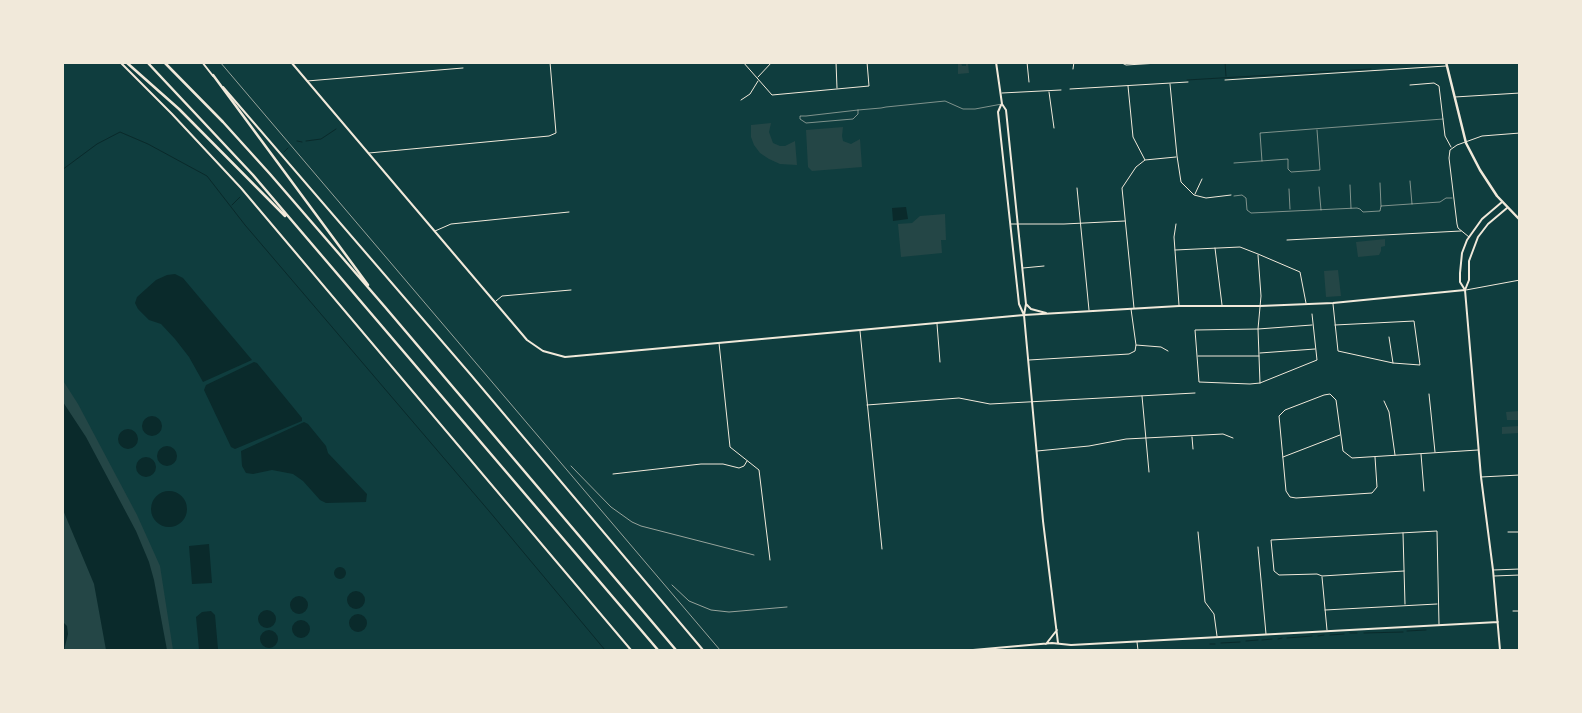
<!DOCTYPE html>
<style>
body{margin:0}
#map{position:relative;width:1582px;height:713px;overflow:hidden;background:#0f3d3e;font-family:"DejaVu Sans",sans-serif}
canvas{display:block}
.frame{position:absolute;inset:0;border:64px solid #f1e9da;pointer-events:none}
</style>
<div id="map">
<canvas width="1582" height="713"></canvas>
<div class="frame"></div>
</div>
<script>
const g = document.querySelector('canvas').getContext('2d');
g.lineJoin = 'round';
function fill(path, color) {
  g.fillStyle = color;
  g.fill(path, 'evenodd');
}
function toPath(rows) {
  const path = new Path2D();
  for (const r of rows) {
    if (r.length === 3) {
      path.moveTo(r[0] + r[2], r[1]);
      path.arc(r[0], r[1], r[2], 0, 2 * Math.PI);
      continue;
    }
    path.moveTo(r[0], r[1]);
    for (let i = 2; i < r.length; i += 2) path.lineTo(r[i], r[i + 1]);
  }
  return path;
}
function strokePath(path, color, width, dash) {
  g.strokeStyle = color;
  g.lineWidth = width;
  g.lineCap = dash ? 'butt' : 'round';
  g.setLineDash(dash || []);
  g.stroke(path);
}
fill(toPath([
 [961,63,962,66,966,66,966,63,968,63,969,73,958,74,958,64],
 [771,123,769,132,773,143,780,146,785,146,795,141,797,165,780,164,769,159,760,153,754,145,751,137,751,125],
 [843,127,842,136,843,141,851,144,860,139,862,167,812,171,808,167,806,130],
 [945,214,946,240,941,240,942,253,901,257,898,224,912,223,920,216],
 [1385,239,1385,246,1381,247,1381,251,1379,255,1358,257,1356,242],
 [1338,270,1341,296,1326,297,1324,271],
 [62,379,78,404,137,515,160,566,173,650,63,650],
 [1519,411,1519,420,1507,420,1506,412],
 [1519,426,1519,433,1502,434,1502,427]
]), '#244646');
fill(toPath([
 [906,207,908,219,893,221,892,208],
 [175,274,183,278,252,360,203,382,189,357,175,339,161,324,149,320,138,309,135,303,137,297,156,280,167,275],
 [254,362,257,363,302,418,302,421,235,449,231,447,204,390,206,385],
 [63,402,86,437,136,531,149,562,154,580,167,650,106,650,94,584,63,510],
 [152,426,10],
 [304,422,308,424,326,446,328,453,367,494,366,502,326,503,320,500,303,481,293,474,272,470,253,474,246,473,242,466,241,451],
 [128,439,10],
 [167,456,10],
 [146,467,10],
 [169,509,18],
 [209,544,212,583,192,584,189,546],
 [340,573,6],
 [356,600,9],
 [299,605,9],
 [267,619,9],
 [211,611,215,615,218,649,199,650,196,617,202,612],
 [358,623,9],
 [301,629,9],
 [63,622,67,626,68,634,64,650],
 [269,639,9]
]), '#0a2a2b');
strokePath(toPath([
 [1225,62,1226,76],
 [1187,80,1371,69],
 [297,141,302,142],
 [306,141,321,139,336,129],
 [284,152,288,148],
 [62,170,97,144,120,132,148,144,207,176,245,225,489,511,605,650],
 [232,205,240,197],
 [1407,631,1426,630],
 [1350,633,1357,633],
 [1364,633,1403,632],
 [1330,635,1344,634],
 [1318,636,1324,635],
 [1287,638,1312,636],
 [1278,639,1282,638],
 [1262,640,1272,639],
 [1246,641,1258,640],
 [1221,643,1240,642],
 [1210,644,1215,644]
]), '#0a2a2b', 1);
strokePath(toPath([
 [858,110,858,114,853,119,806,123,800,119,800,116,806,116,858,110,881,108,886,107,945,101,963,109,975,109,1002,104],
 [1262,161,1260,133,1443,119],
 [1234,163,1288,159,1288,169,1291,172,1320,170,1317,130],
 [1410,181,1412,204],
 [1380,183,1381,206],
 [1350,185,1351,208],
 [1319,187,1321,210],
 [1289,189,1290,209],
 [1234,196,1242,195,1246,198,1247,210,1251,213,1357,208,1360,209,1363,212,1380,211,1381,206,1440,202,1446,198,1452,198]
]), '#f1e9da', 0.5);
strokePath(toPath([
 [743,62,772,95,869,86,867,62],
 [836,62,837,88],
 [1027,62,1029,82],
 [1120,62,1126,65,1175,62],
 [1073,69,1074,62],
 [758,77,772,62],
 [1225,80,1446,66],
 [307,81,463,68],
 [1170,84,1177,156,1181,182,1194,195,1206,198,1231,195],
 [1410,85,1434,83,1439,86,1445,136,1451,147],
 [1128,86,1133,137,1145,160,1136,167,1122,188,1134,308],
 [1070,89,1188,82],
 [1049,92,1054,128],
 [1002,93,1061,90],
 [1455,97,1520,93],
 [741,100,750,94,758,81],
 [369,153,549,136,556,133,550,62],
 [1145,160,1176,157],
 [1077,188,1089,310],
 [1195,194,1202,179],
 [1011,224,1064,224,1125,221],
 [1176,224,1174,237,1179,305],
 [435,231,451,224,569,212],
 [1469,237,1458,228,1457,224,1449,158,1450,150,1457,145,1482,136,1520,133],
 [1287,240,1461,231],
 [1215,248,1222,305],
 [1175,250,1240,247,1258,254,1300,272,1306,303],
 [1258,255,1261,296,1258,329,1260,383],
 [1023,268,1044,266],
 [1466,290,1520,280],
 [496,301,502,296,571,290],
 [1333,304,1338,351,1393,363,1420,365,1414,321,1335,325],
 [1131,309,1136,345],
 [1312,314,1317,360,1260,383,1250,384,1199,382,1195,330,1258,329,1312,325],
 [937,324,940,362],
 [860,331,882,549],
 [1389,337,1393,363],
 [719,343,730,447,759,470,770,560],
 [1260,353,1315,349],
 [1198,356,1259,356],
 [1029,360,1129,354,1135,351,1136,345,1161,347,1168,351],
 [1429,394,1435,452],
 [1142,396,1149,472],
 [1384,401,1389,412,1395,455],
 [867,405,959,398,990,404,1195,393],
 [1192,437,1193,449],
 [1037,451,1089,446,1126,439,1223,434,1233,438],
 [1421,454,1424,491],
 [1283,457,1340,435],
 [1375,457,1377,487,1372,493,1296,498,1290,497,1286,491,1279,416,1285,410,1324,395,1330,394,1336,400,1343,451,1352,458,1478,450],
 [613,474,701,464,723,464,739,468,744,466,747,461],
 [1481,477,1520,475],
 [1198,532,1205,602,1214,614,1217,636],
 [1508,532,1520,532],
 [1403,533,1405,604],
 [1258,547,1266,634],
 [1493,570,1520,569],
 [1404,571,1322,576,1317,574,1279,575,1274,571,1271,540,1437,531,1439,624],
 [1494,576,1520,575],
 [1322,577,1327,630],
 [1325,610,1437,604],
 [1513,611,1520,611],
 [1137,642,1138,650]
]), '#f1e9da', 1);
strokePath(toPath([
 [291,62,527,340,543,351,565,357,1024,315,1179,306,1260,306,1333,303,1465,290],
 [996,62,1002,104,1006,110,1026,304,1024,315,1043,521,1058,643],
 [1001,105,998,112,1019,304,1024,315],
 [1465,290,1469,280,1469,261,1478,237,1488,224,1507,208],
 [1026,304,1031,309,1046,313],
 [1046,644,1057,630],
 [973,650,1052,643,1071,645,1498,622],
 [1500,650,1493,570,1481,477,1465,290,1460,282,1460,273,1462,253,1467,240,1482,219,1502,202]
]), '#f1e9da', 2);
strokePath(toPath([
 [120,62,172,114,241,188,631,650],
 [202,62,213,76],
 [223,87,471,375,703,650]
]), '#f1e9da', 2);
strokePath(toPath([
 [1446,62,1466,143,1480,170,1497,196,1520,220]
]), '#f1e9da', 2.5);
strokePath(toPath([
 [126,62,179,109,285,216],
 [147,62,253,175,658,650],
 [164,62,223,122,270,174,385,307,676,650],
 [213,75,368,285]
]), '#f1e9da', 2.5);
strokePath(toPath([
 [220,62,720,650],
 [571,466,611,507,632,522,641,526,754,555],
 [672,585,689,601,711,610,729,612,787,607]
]), '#97a49c', 1);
</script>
